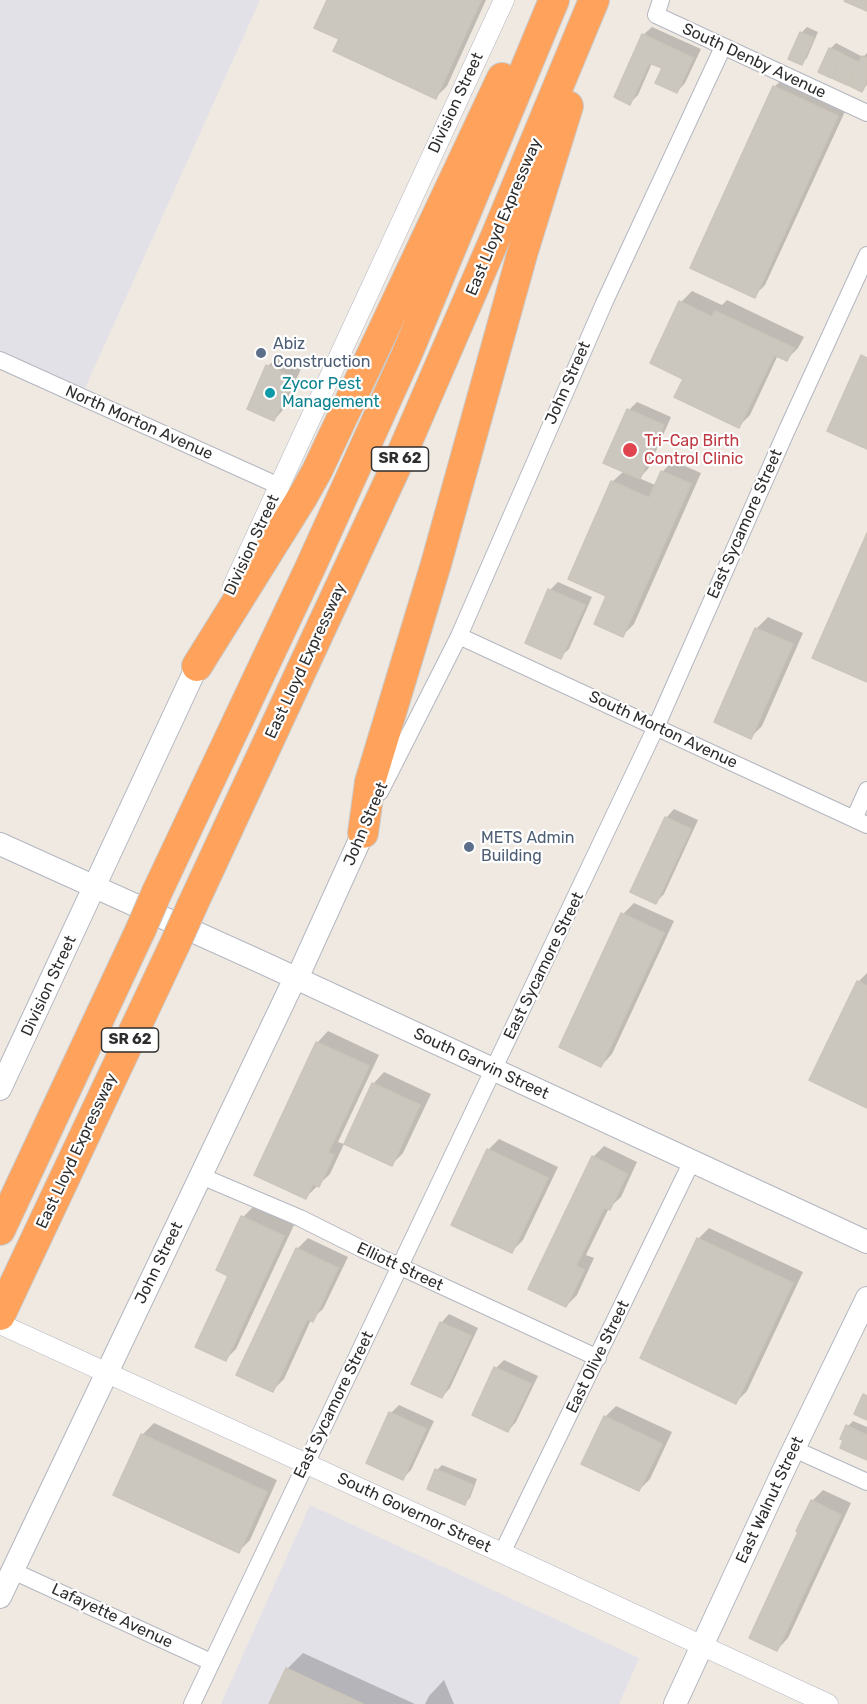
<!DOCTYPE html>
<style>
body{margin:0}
canvas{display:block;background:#efe9e1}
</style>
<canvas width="867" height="1704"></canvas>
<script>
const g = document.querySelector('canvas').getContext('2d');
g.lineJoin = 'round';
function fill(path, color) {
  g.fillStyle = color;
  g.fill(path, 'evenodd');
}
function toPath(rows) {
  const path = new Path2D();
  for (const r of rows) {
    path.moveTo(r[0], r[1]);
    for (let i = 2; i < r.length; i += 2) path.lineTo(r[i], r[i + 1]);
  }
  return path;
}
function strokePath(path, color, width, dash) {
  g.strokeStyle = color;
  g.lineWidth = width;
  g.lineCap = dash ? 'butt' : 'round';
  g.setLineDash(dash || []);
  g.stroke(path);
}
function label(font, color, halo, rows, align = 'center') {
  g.font = font + ' Rubik,sans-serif';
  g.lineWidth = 4.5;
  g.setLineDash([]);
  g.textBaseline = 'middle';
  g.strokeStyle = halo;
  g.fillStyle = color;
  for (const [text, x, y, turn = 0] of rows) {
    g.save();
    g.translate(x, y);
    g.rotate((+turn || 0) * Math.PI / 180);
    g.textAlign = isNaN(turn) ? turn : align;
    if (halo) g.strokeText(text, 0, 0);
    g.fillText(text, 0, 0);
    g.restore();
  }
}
fill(toPath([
 [0,0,260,0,81,397,0,361],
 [310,1505,639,1658,619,1704,221,1704]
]), '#e3e1e8');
fill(toPath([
 [329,0,486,0,447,86,436,97,341,38],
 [652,27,701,49,685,83,677,92,664,68,652,63,638,95,630,103,643,35],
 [807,27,818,32,807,58,802,63,790,58,801,33],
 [836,43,863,57,867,53,867,85,862,90,820,71,830,49],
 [786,76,848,105,765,285,754,296,774,87],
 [692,291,722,305,727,300,804,337,798,348,787,359,778,355,750,415,739,426,685,378,681,302],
 [276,358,301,369,282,411,274,420,268,366],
 [637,402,671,417,648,469,639,478,655,485,662,472,673,461,701,473,634,624,623,635,608,595,612,482,624,471,629,410],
 [558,582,592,597,569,649,560,657,550,590],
 [768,617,803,633,762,726,751,737,716,721,757,628],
 [674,809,698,820,664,894,656,902,666,818],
 [634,903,674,921,612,1054,601,1066,561,1047,623,914],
 [867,973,867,1106,858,982],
 [328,1031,379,1055,338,1142,344,1144,330,1174,306,1197,317,1043],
 [384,1072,431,1094,403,1153,392,1164,373,1084],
 [499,1139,558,1167,523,1240,512,1251,488,1150],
 [604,1146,637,1162,621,1197,609,1208,586,1255,594,1258,577,1295,566,1306,593,1157],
 [254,1206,294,1225,236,1349,225,1360,230,1275,218,1269,243,1217],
 [709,1228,803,1272,747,1391,736,1402,698,1239],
 [308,1238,348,1257,323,1309,311,1320,284,1379,273,1390,297,1249],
 [449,1314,478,1328,450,1388,442,1397,441,1323],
 [504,1360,538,1376,516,1422,508,1431,496,1368],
 [399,1405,434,1421,411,1470,403,1478,391,1413],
 [616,1406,672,1432,650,1479,639,1490,605,1417],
 [853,1421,867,1427,867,1458,848,1426],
 [154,1423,277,1480,250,1540,239,1551,115,1494,143,1434],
 [442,1465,477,1479,470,1498,464,1503,437,1470],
 [823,1490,851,1503,788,1638,777,1650,800,1532,812,1501],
 [303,1653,415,1704,271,1704,287,1669],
 [444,1680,454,1704,425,1704,429,1696]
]), '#0003');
const building = toPath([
 [327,0,481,0,436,99,333,51,339,39,314,28,327,0],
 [867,0,867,11,844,1,845,0,867,0],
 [800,32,814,38,802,65,788,59,800,32],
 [642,34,693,58,677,93,655,83,662,68,649,63,630,105,614,97,642,34],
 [829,48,843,54,831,78,818,72,829,48],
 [843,55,858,62,847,85,832,78,843,55],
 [862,56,867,58,867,82,862,92,848,85,862,56],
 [773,86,838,116,755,298,690,268,773,86],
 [679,301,712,317,715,311,794,348,787,361,774,355,739,428,674,397,683,379,650,363,679,301],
 [861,355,867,358,867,449,827,431,861,355],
 [266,365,294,378,274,421,247,409,266,365],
 [627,409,664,425,640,479,603,463,627,409],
 [661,471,691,484,623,637,594,624,606,596,568,579,611,481,649,498,661,471],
 [867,533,867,682,812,658,867,533],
 [548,589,585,605,561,659,525,643,548,589],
 [755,628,793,644,751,739,714,722,755,628],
 [665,817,691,829,656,904,630,892,665,817],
 [621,913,664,933,601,1067,559,1047,621,913],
 [857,981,867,986,867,1108,809,1080,857,981],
 [316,1042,369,1066,328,1153,334,1155,319,1187,313,1184,306,1199,254,1175,316,1042],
 [372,1083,420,1105,392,1166,344,1144,372,1083],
 [487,1149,548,1178,512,1253,451,1225,487,1149],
 [592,1156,627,1174,610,1210,604,1208,576,1266,584,1270,566,1307,528,1289,592,1156],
 [241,1216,284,1236,226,1361,195,1347,228,1276,216,1270,241,1216],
 [697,1238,793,1283,736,1404,640,1358,697,1238],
 [296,1248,338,1268,313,1322,307,1319,273,1392,236,1375,296,1248],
 [440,1322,471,1336,442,1398,411,1384,440,1322],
 [494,1367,531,1384,508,1432,472,1415,494,1367],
 [863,1394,867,1396,867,1420,854,1414,863,1394],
 [389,1412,426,1429,403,1480,366,1463,389,1412],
 [604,1416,662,1444,639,1491,581,1464,604,1416],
 [846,1425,867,1435,867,1460,840,1448,843,1440,840,1439,846,1425],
 [141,1434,267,1492,239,1553,113,1495,141,1434],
 [435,1469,473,1485,465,1505,427,1489,435,1469],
 [811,1500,841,1515,777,1651,749,1638,798,1532,796,1531,811,1500],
 [286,1668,363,1704,269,1704,286,1668]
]);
fill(building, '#cbc7bf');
strokePath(building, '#cbc5ba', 1.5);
const minor = toPath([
 [661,0,656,15,867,113],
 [0,360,279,486],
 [459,636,867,825],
 [380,792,459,636,605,301,723,47],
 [854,819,867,790],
 [201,1176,300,1218,364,1250,598,1358],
 [794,1449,867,1482],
 [502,1553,692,1161],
 [13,1571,211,1662],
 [192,1704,656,727,786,432,867,255]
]);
const tertiary = toPath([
 [233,586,504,0],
 [0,1324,502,1553,828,1704]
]);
const secondary = toPath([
 [0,844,261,962,867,1242],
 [0,1089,197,666],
 [0,1597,295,978,299,974,363,833],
 [675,1704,785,1467,867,1298]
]);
const motorway = toPath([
 [197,666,303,496,317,471,502,78],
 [363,833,370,782,436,564,523,251,568,106],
 [157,892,310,568,407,354,554,0],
 [192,906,400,458,496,236,594,0],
 [0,1230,141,929],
 [0,1315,175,944]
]);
strokePath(minor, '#b4b7c1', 18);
strokePath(tertiary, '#b4b7c1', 21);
strokePath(secondary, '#b4b7c1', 24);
strokePath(motorway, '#c9c9c9', 32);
strokePath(minor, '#fff', 16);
strokePath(tertiary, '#fff', 20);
strokePath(secondary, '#fff', 22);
strokePath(motorway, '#ffa35c', 30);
const motorwayBridge = toPath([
 [141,929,157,892],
 [175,944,192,906]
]);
strokePath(motorwayBridge, '#c9c9c9', 32, []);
strokePath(motorwayBridge, '#ffa35c', 30);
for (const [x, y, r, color] of [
 [261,353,6,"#5c6f8a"],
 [270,393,6,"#0f9aa8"],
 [630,450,8,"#e0444e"],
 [469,847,6,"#5c6f8a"]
]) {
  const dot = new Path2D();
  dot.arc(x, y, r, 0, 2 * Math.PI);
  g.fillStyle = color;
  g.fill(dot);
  strokePath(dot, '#fff', 2);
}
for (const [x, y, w] of [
 [400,459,57],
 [130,1040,57]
]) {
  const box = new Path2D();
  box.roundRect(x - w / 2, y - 12, w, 24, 4.5);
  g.fillStyle = '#fff';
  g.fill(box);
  strokePath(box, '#2e2e2e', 1.5);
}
label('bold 15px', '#2e2e2e', null, [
 ["SR 62",400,459],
 ["SR 62",130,1040]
]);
label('16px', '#2e2e2e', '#fff', [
 ["South Denby Avenue",754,61,25],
 ["Division Street",456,103,-65],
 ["East Lloyd Expressway",504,217,-67],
 ["John Street",568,383,-66],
 ["North Morton Avenue",139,423,24],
 ["East Sycamore Street",745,524,-66],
 ["Division Street",252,545,-65],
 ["East Lloyd Expressway",306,661,-65],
 ["South Morton Avenue",663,730,25],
 ["John Street",366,824,-67],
 ["East Sycamore Street",544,966,-64],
 ["Division Street",49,986,-65],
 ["South Garvin Street",481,1064,25],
 ["East Lloyd Expressway",77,1151,-65],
 ["John Street",159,1263,-64],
 ["Elliott Street",400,1267,25],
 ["East Olive Street",598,1357,-64],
 ["East Sycamore Street",334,1405,-64],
 ["East Walnut Street",770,1500,-65],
 ["South Governor Street",414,1513,25],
 ["Lafayette Avenue",112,1616,25]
]);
label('16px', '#4e5e75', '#fff', [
 ["Abiz",273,344],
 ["Construction",273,362],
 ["METS Admin",481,838],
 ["Building",481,856]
], 'left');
label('16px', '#0d838f', '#fff', [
 ["Zycor Pest",282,384],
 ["Management",282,402]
], 'left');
label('16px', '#be3a42', '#fff', [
 ["Tri-Cap Birth",644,441],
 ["Control Clinic",644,459]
], 'left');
</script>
